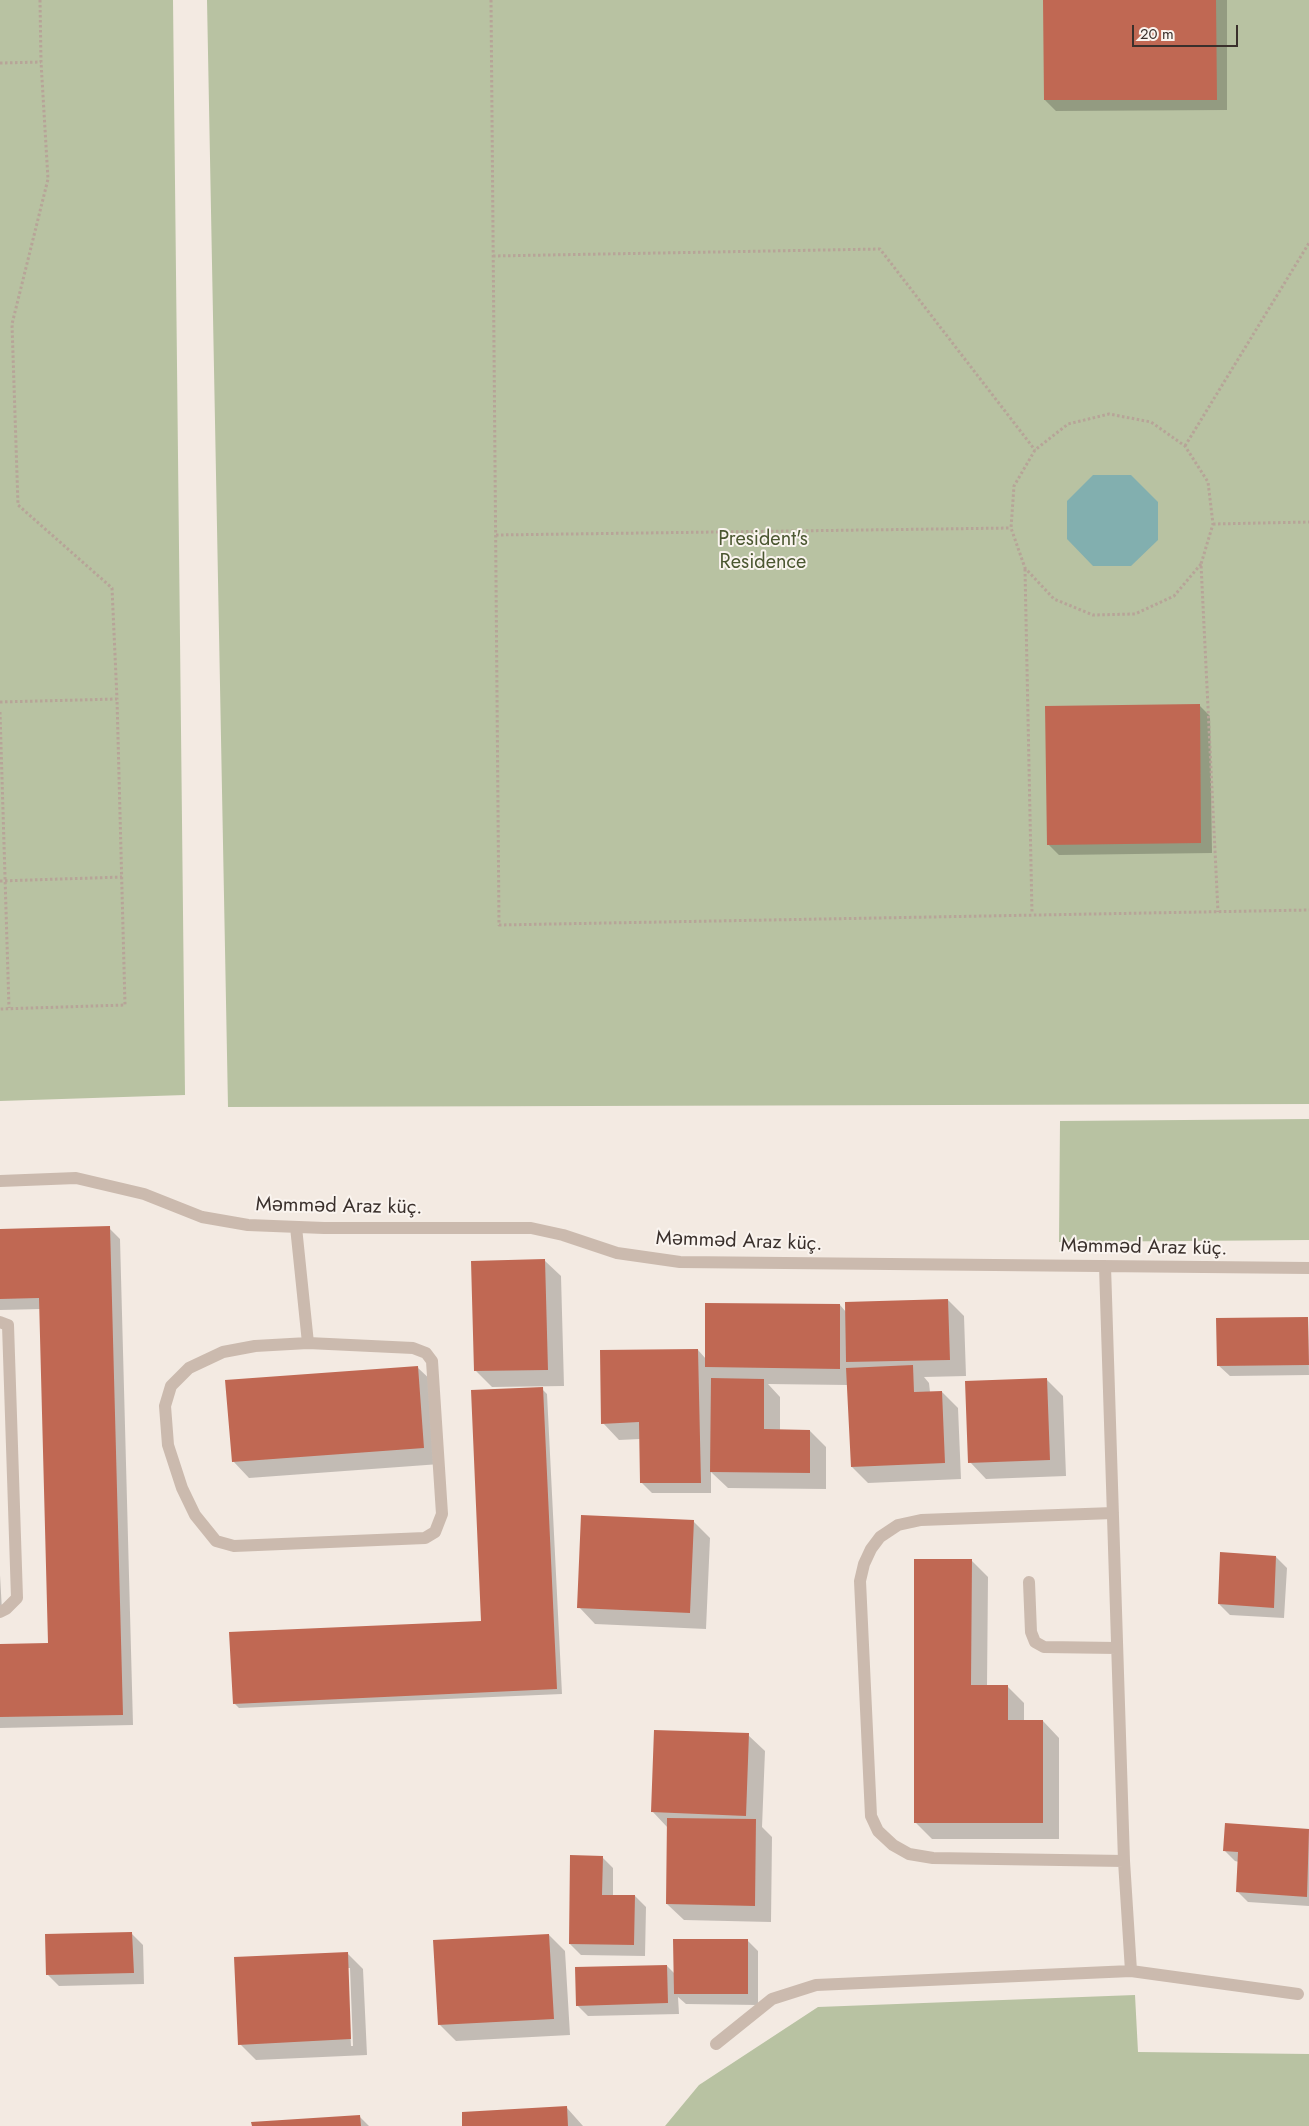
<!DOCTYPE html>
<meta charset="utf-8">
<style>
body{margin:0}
#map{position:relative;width:1309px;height:2126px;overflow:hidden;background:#f3eae2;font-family:Jost,sans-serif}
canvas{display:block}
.scale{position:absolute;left:1132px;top:25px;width:106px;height:22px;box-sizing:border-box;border:2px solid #3a302c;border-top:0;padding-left:6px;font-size:15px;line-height:18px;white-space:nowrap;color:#3a302c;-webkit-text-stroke:4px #faf4ef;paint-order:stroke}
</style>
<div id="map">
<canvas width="1309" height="2126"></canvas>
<div class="scale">20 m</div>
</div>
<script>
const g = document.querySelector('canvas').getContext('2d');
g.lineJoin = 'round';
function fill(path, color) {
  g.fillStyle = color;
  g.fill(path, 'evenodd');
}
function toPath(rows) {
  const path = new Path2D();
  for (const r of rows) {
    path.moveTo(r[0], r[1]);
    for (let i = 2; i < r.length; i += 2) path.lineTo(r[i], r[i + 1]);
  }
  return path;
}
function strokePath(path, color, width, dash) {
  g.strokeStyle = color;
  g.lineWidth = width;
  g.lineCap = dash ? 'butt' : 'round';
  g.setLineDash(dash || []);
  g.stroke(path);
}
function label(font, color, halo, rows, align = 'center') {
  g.font = font + ' Jost,sans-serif';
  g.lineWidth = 4;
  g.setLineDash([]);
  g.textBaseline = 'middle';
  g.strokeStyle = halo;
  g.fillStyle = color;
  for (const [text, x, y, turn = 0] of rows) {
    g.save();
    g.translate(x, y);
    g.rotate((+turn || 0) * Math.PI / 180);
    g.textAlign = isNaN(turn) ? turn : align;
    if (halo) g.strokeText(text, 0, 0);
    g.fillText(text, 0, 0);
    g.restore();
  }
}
fill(toPath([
 [0,0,173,0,185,1095,0,1101],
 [207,0,1309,0,1309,1104,228,1107],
 [1309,1119,1309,1240,1059,1242,1060,1121],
 [1135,1995,1138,2052,1309,2054,1309,2126,665,2126,699,2085,818,2007]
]), '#b8c2a2');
fill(toPath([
 [1093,475,1131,475,1158,502,1158,540,1131,566,1093,566,1067,539,1067,501]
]), '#82afaf');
fill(toPath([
 [1045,0,1227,0,1227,110,1056,111,1045,100],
 [1199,705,1210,716,1212,853,1059,855,1048,844],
 [109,1228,120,1239,133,1725,0,1728,0,1645,49,1644,41,1309,0,1310,0,1230],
 [544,1260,561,1276,564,1386,492,1387,476,1371],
 [948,1300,964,1316,966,1376,924,1377,929,1383,930,1392,942,1392,958,1408,961,1479,868,1483,852,1467,848,1385,768,1384,780,1397,780,1431,810,1431,826,1447,826,1489,728,1488,711,1472,711,1493,652,1493,641,1482,640,1439,619,1440,603,1423,698,1350,706,1359,840,1305,846,1312],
 [1308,1318,1309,1375,1230,1376,1218,1365],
 [417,1367,434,1383,440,1464,249,1478,233,1461],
 [1046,1379,1063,1396,1066,1476,986,1479,970,1462],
 [542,1389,547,1394,562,1694,239,1708,234,1703,483,1622],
 [693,1521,710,1538,706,1629,595,1624,579,1607],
 [1276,1557,1287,1568,1284,1618,1230,1615,1219,1604],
 [971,1560,988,1577,987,1686,1008,1687,1024,1703,1024,1721,1043,1721,1059,1738,1059,1839,932,1839,915,1822],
 [0,1575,2,1611,0,1611],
 [748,1735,765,1751,762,1827,772,1837,771,1922,684,1920,667,1904,668,1828,652,1811],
 [1226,1824,1309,1830,1309,1906,1248,1902,1237,1891,1239,1862,1235,1861,1224,1850],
 [602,1857,613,1868,613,1896,635,1896,646,1907,645,1956,581,1955,570,1944],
 [132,1934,143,1945,144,1984,59,1986,48,1975],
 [549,1935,565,1951,570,2035,456,2041,439,2024],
 [747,1940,758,1951,758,2005,686,2004,678,1997,679,2014,588,2016,577,2005,667,1966,675,1974],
 [347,1953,363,1969,367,2055,256,2060,240,2044],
 [347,1968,350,1968,353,2046,351,2046],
 [567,2108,583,2126,464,2126],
 [359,2116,369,2126,253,2126]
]), '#0003');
fill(toPath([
 [1043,0,1216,0,1217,100,1044,100],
 [1200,704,1201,843,1047,845,1045,706],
 [110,1226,123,1715,0,1717,0,1644,48,1643,39,1298,0,1299,0,1229],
 [545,1259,548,1370,474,1371,471,1261],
 [948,1299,950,1360,846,1362,845,1302],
 [705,1303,840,1304,840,1369,705,1367],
 [1308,1317,1309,1365,1217,1366,1216,1318],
 [698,1349,701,1483,640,1483,639,1422,601,1424,600,1350],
 [913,1365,914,1392,942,1391,945,1463,851,1467,846,1368],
 [418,1366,424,1448,232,1462,225,1380],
 [711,1378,764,1379,764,1429,810,1430,810,1473,710,1472],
 [1047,1378,1050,1460,968,1463,965,1381],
 [543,1387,557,1689,233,1704,229,1632,481,1621,471,1390],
 [581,1515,694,1520,690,1613,577,1608],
 [1220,1552,1276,1556,1274,1608,1218,1604],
 [914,1559,972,1559,971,1685,1008,1685,1008,1720,1043,1720,1043,1823,914,1823],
 [654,1730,749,1733,746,1816,651,1812],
 [667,1818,756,1819,755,1906,666,1904],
 [1225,1823,1309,1829,1307,1897,1236,1892,1238,1852,1223,1851],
 [570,1855,603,1856,602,1895,635,1895,634,1945,569,1944],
 [132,1932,134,1973,46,1975,45,1934],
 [549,1934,554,2019,438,2025,433,1940],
 [673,1939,748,1939,748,1994,674,1994],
 [348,1952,351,2039,238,2045,234,1957],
 [667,1965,668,2003,576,2006,575,1967],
 [567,2106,568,2126,462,2126,462,2112],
 [360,2115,361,2126,252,2126,251,2122]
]), '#c06853');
strokePath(toPath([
 [40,0,41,62,48,179,12,324,18,505,112,588,117,699],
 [491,0,499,925,1309,910],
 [0,63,41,62],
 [493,256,880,249,1035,450],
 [1185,446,1309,243],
 [1213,524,1309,522],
 [496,535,1011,528],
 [1201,564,1174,596,1135,614,1093,615,1054,599,1025,568,1011,528,1014,486,1035,450,1068,424,1109,414,1151,422,1185,446,1208,482,1213,524,1201,564,1218,912],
 [1025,569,1032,914],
 [0,702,117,699,125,1005,0,1009],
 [0,712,9,1008],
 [0,881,122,877]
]), '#b7a498', 3, [2.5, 2.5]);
strokePath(toPath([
 [0,1181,76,1178,144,1194,202,1217,248,1225,324,1228,531,1228,563,1235,617,1253,680,1262,1309,1268],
 [296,1227,308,1343],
 [1105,1266,1124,1861,1131,1971],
 [0,1322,8,1325,17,1598,6,1609,0,1612],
 [308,1343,413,1348,426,1353,432,1361,442,1514,435,1532,425,1538,234,1546,216,1541,195,1515,182,1488,168,1445,165,1406,171,1386,189,1368,223,1352,255,1346,308,1343],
 [1113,1513,921,1520,898,1525,880,1537,871,1549,864,1564,860,1581,871,1816,878,1831,893,1845,909,1854,933,1858,1124,1861],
 [1029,1582,1031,1632,1035,1642,1044,1647,1117,1648],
 [716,2044,772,1999,816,1985,1131,1971,1298,1994]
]), '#cbbaae', 12);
label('20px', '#4b5731', '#faf4ef', [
 ["President's",763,540],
 ["Residence",763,563]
]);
label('20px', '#3a302c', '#faf4ef', [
 ["Məmməd Araz küç.",339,1207,1],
 ["Məmməd Araz küç.",739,1242,2],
 ["Məmməd Araz küç.",1144,1248,1]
]);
</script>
